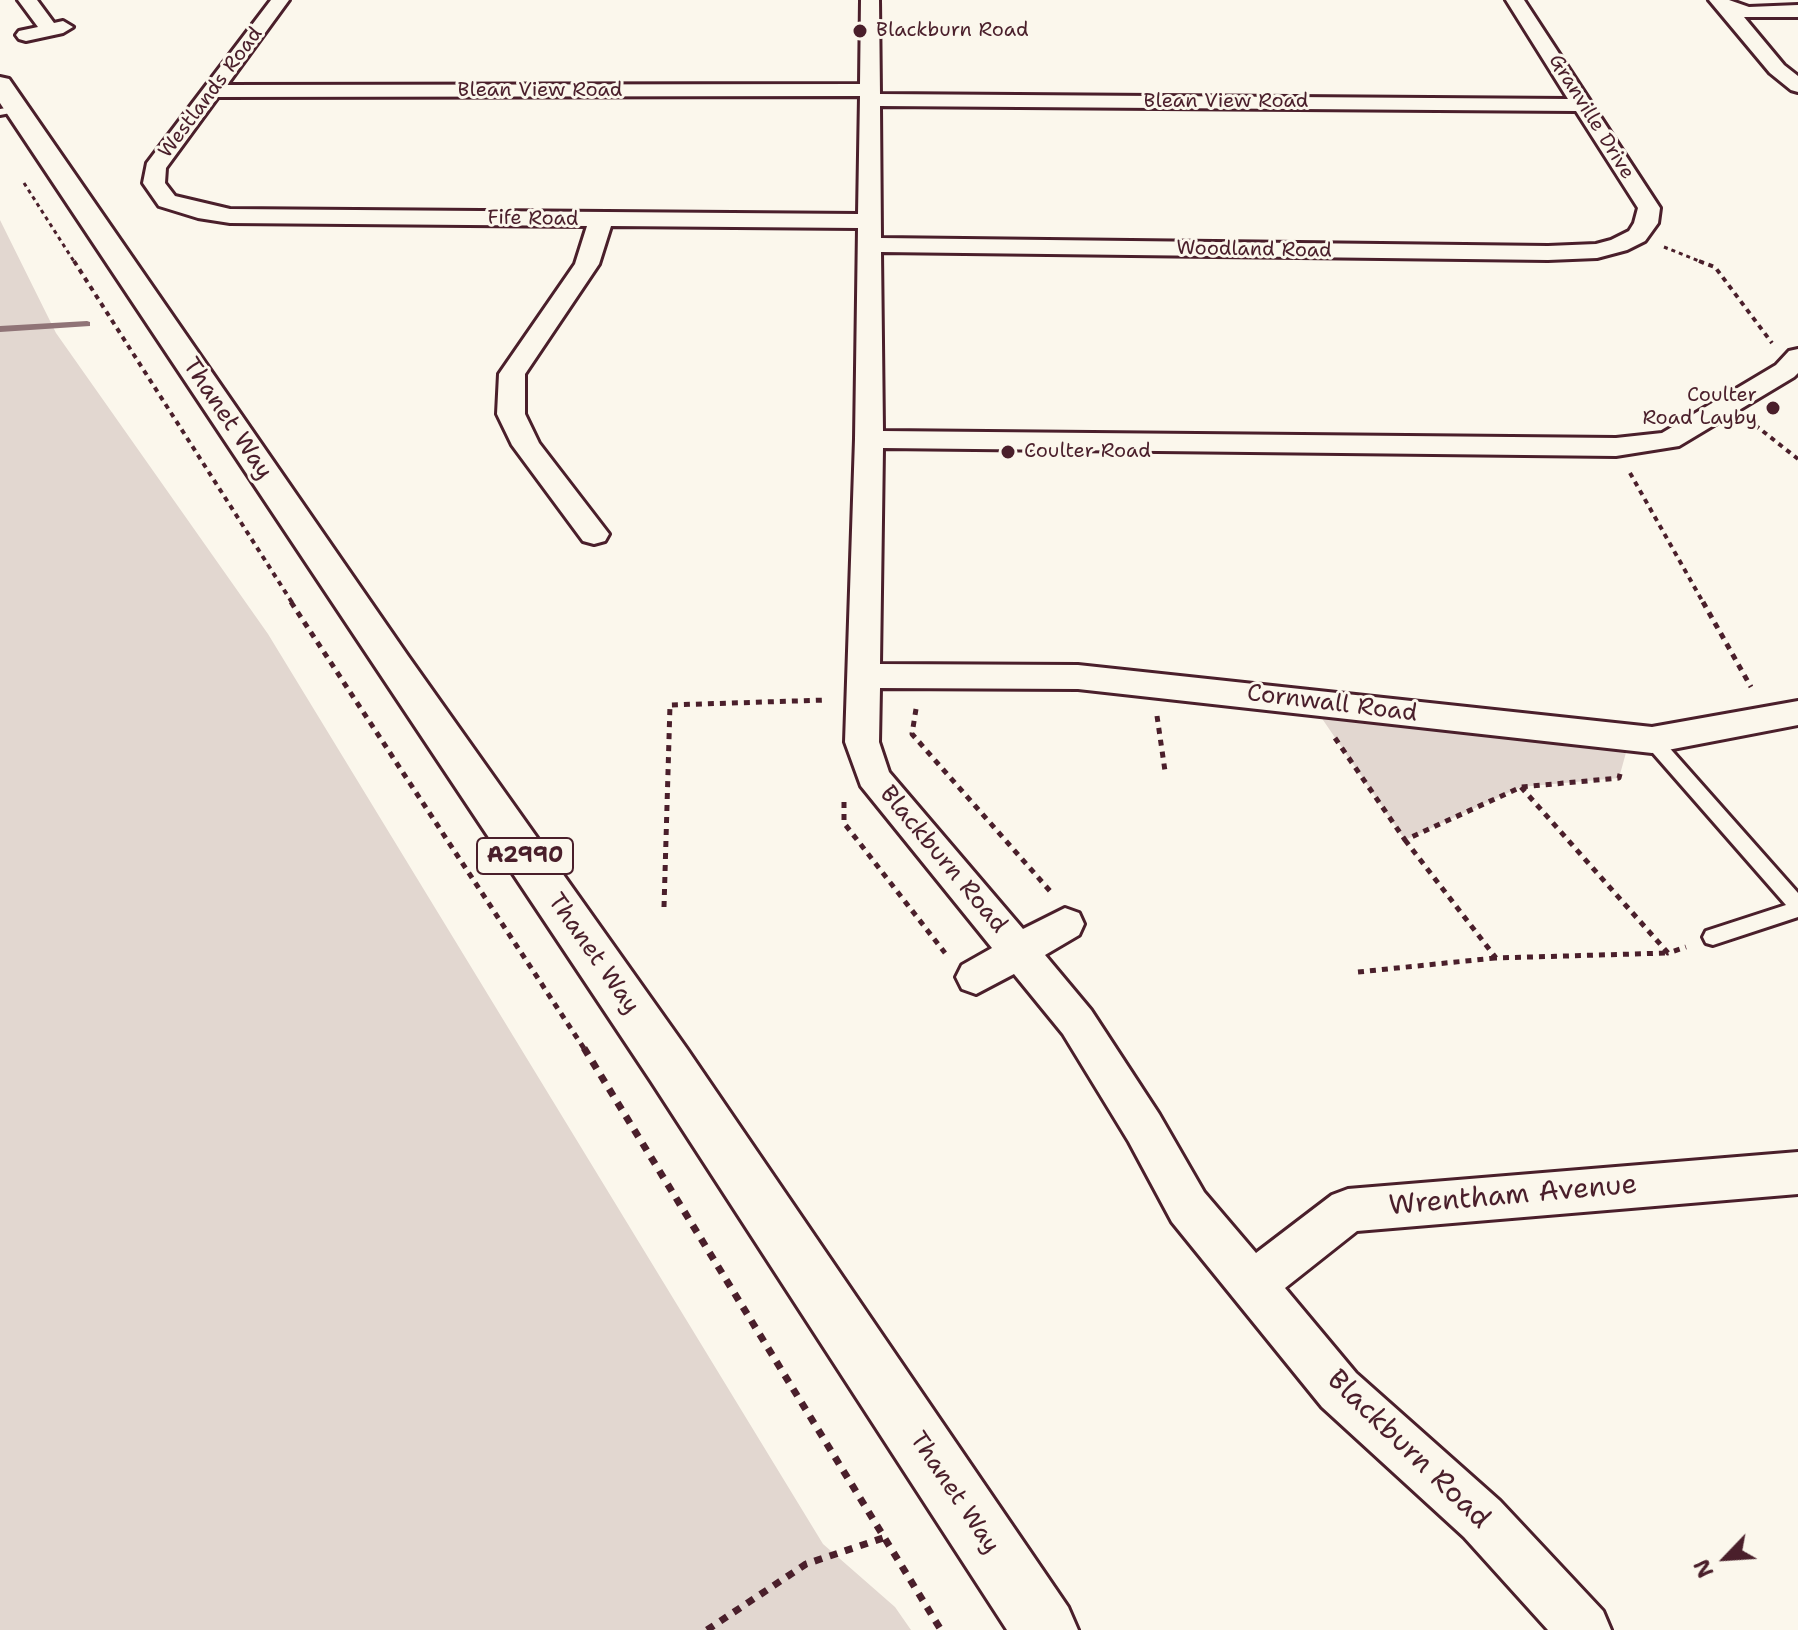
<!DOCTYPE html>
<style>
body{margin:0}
#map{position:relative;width:1798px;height:1630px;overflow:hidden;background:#fbf7ec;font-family:"Shantell Sans",sans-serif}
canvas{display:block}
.north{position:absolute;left:1686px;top:1518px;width:80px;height:80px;-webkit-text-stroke:6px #fbf7ec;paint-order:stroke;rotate:245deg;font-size:22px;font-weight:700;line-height:32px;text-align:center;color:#4a1f2b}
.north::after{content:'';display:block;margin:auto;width:28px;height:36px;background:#4a1f2b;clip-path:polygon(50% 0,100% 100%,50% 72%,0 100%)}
</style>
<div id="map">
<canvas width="1798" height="1630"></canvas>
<div class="north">N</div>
</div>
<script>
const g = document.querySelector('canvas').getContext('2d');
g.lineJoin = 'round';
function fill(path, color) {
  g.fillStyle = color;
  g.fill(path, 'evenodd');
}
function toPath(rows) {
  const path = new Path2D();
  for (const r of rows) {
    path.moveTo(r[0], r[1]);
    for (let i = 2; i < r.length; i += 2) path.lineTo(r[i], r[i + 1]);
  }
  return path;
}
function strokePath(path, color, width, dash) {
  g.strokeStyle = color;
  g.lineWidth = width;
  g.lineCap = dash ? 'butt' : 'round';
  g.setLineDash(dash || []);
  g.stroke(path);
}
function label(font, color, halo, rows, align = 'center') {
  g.font = font + ' "Shantell Sans",sans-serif';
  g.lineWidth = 6;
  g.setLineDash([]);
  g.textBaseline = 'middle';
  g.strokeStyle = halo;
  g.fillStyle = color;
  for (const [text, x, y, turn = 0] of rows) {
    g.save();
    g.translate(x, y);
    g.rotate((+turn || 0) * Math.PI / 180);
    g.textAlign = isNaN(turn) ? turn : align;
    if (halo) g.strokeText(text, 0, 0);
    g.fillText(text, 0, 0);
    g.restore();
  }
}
fill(toPath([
 [0,220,56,333,268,634,823,1544,895,1607,911,1630,0,1630],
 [1310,701,1630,738,1619,778,1521,787,1405,840]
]), '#e2d7d0');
fill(toPath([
 [87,321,90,322,90,326,0,332,0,326,87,321]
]), '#907477');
const lane = toPath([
 [17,106,22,109,21,111,0,115,0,109,17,106],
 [1652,734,1658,735,1798,893,1798,917,1713,945,1706,943,1703,937,1706,931,1786,905,1646,745,1643,740,1646,735,1652,734]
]);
const street = toPath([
 [18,0,37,0,54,23,63,21,73,27,63,33,26,41,19,39,16,35,19,31,38,27,18,0],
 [271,0,289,0,227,85,860,84,861,0,879,0,880,94,1568,99,1506,0,1524,0,1660,208,1658,223,1645,241,1627,250,1597,258,1548,260,881,252,883,431,1616,438,1662,433,1776,365,1789,351,1798,349,1798,373,1794,377,1679,446,1616,456,883,448,880,664,1078,665,1652,727,1798,701,1798,725,1652,753,1078,689,880,688,879,742,889,772,1023,929,1065,908,1079,913,1084,924,1079,935,1045,955,1091,1010,1159,1114,1204,1192,1256,1253,1332,1195,1348,1189,1798,1152,1798,1194,1357,1231,1285,1288,1356,1373,1500,1501,1603,1611,1611,1630,1548,1630,1464,1537,1322,1407,1172,1222,1129,1142,1063,1034,1014,974,976,994,962,989,956,977,962,965,992,948,861,786,845,742,855,439,858,228,611,226,599,264,525,374,525,414,539,443,609,534,605,541,594,544,583,541,512,445,497,414,499,374,575,264,587,226,230,223,198,218,159,206,143,183,147,163,271,0],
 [860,96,858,214,230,209,175,196,165,183,166,168,218,97,860,96],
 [880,106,1576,111,1638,208,1634,223,1629,231,1611,240,1596,244,1548,246,881,238,880,106],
 [1709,0,1729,0,1749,7,1798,5,1798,17,1744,17,1784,65,1798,76,1798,92,1791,90,1770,73,1709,0]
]);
const primary = toPath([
 [0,77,9,79,408,656,687,1049,1068,1607,1078,1630,1007,1630,651,1081,0,103,0,77]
]);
strokePath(lane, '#4a1f2b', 6);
strokePath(street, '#4a1f2b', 6);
strokePath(primary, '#4a1f2b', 6);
strokePath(toPath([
 [24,183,75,263],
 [1664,247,1704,263]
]), '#4a1f2b', 3, [4, 4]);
strokePath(toPath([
 [74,261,293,604],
 [1699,261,1715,267,1772,343],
 [1755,425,1798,459],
 [1630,473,1704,604]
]), '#4a1f2b', 4, [5, 5]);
strokePath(toPath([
 [291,602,585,1050],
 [1703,602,1751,687],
 [916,709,912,734,1050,891],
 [1157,716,1165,771],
 [1335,738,1405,840,1521,787,1619,778,1621,770],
 [1521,787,1668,953,1686,947],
 [844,802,844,823,945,953],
 [1405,840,1496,958,1668,953],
 [664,907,670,705,826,700],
 [1358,972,1495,958]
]), '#4a1f2b', 5, [6, 6]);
strokePath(toPath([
 [584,1048,941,1630],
 [707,1630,806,1564,886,1537]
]), '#4a1f2b', 7, [8, 8]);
fill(lane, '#fbf7ec');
fill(street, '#fbf7ec');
fill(primary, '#fbf7ec');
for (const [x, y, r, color] of [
 [860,31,8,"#4a1f2b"],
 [1773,408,8,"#4a1f2b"],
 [1008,452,8,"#4a1f2b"]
]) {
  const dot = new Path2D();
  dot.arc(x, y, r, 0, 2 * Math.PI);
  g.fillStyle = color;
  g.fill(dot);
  strokePath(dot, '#fbf7ec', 3);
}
label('20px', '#4a1f2b', '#fbf7ec', [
 ["Blackburn Road",876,31],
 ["Coulter",1757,396,"right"],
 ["Road Layby",1757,419,"right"],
 ["Coulter Road",1024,452]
], 'left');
label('20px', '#4a1f2b', '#fbf7ec', [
 ["Blean View Road",540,91],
 ["Westlands Road",211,93,-53],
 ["Blean View Road",1226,102],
 ["Granville Drive",1591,117,58],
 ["Fife Road",533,219,1],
 ["Woodland Road",1254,250,1]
]);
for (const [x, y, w] of [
 [525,856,96]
]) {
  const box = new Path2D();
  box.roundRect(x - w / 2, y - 18, w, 36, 6);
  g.fillStyle = '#fbf7ec';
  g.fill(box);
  strokePath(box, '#4a1f2b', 2);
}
label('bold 22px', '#4a1f2b', null, [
 ["A2990",525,856]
]);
label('24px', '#4a1f2b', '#fbf7ec', [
 ["Thanet Way",227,419,56],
 ["Cornwall Road",1332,704,7],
 ["Blackburn Road",943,860,50],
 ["Thanet Way",593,954,55],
 ["Thanet Way",954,1493,56]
]);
label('28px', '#4a1f2b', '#fbf7ec', [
 ["Wrentham Avenue",1513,1196,-5],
 ["Blackburn Road",1408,1450,44]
]);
</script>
